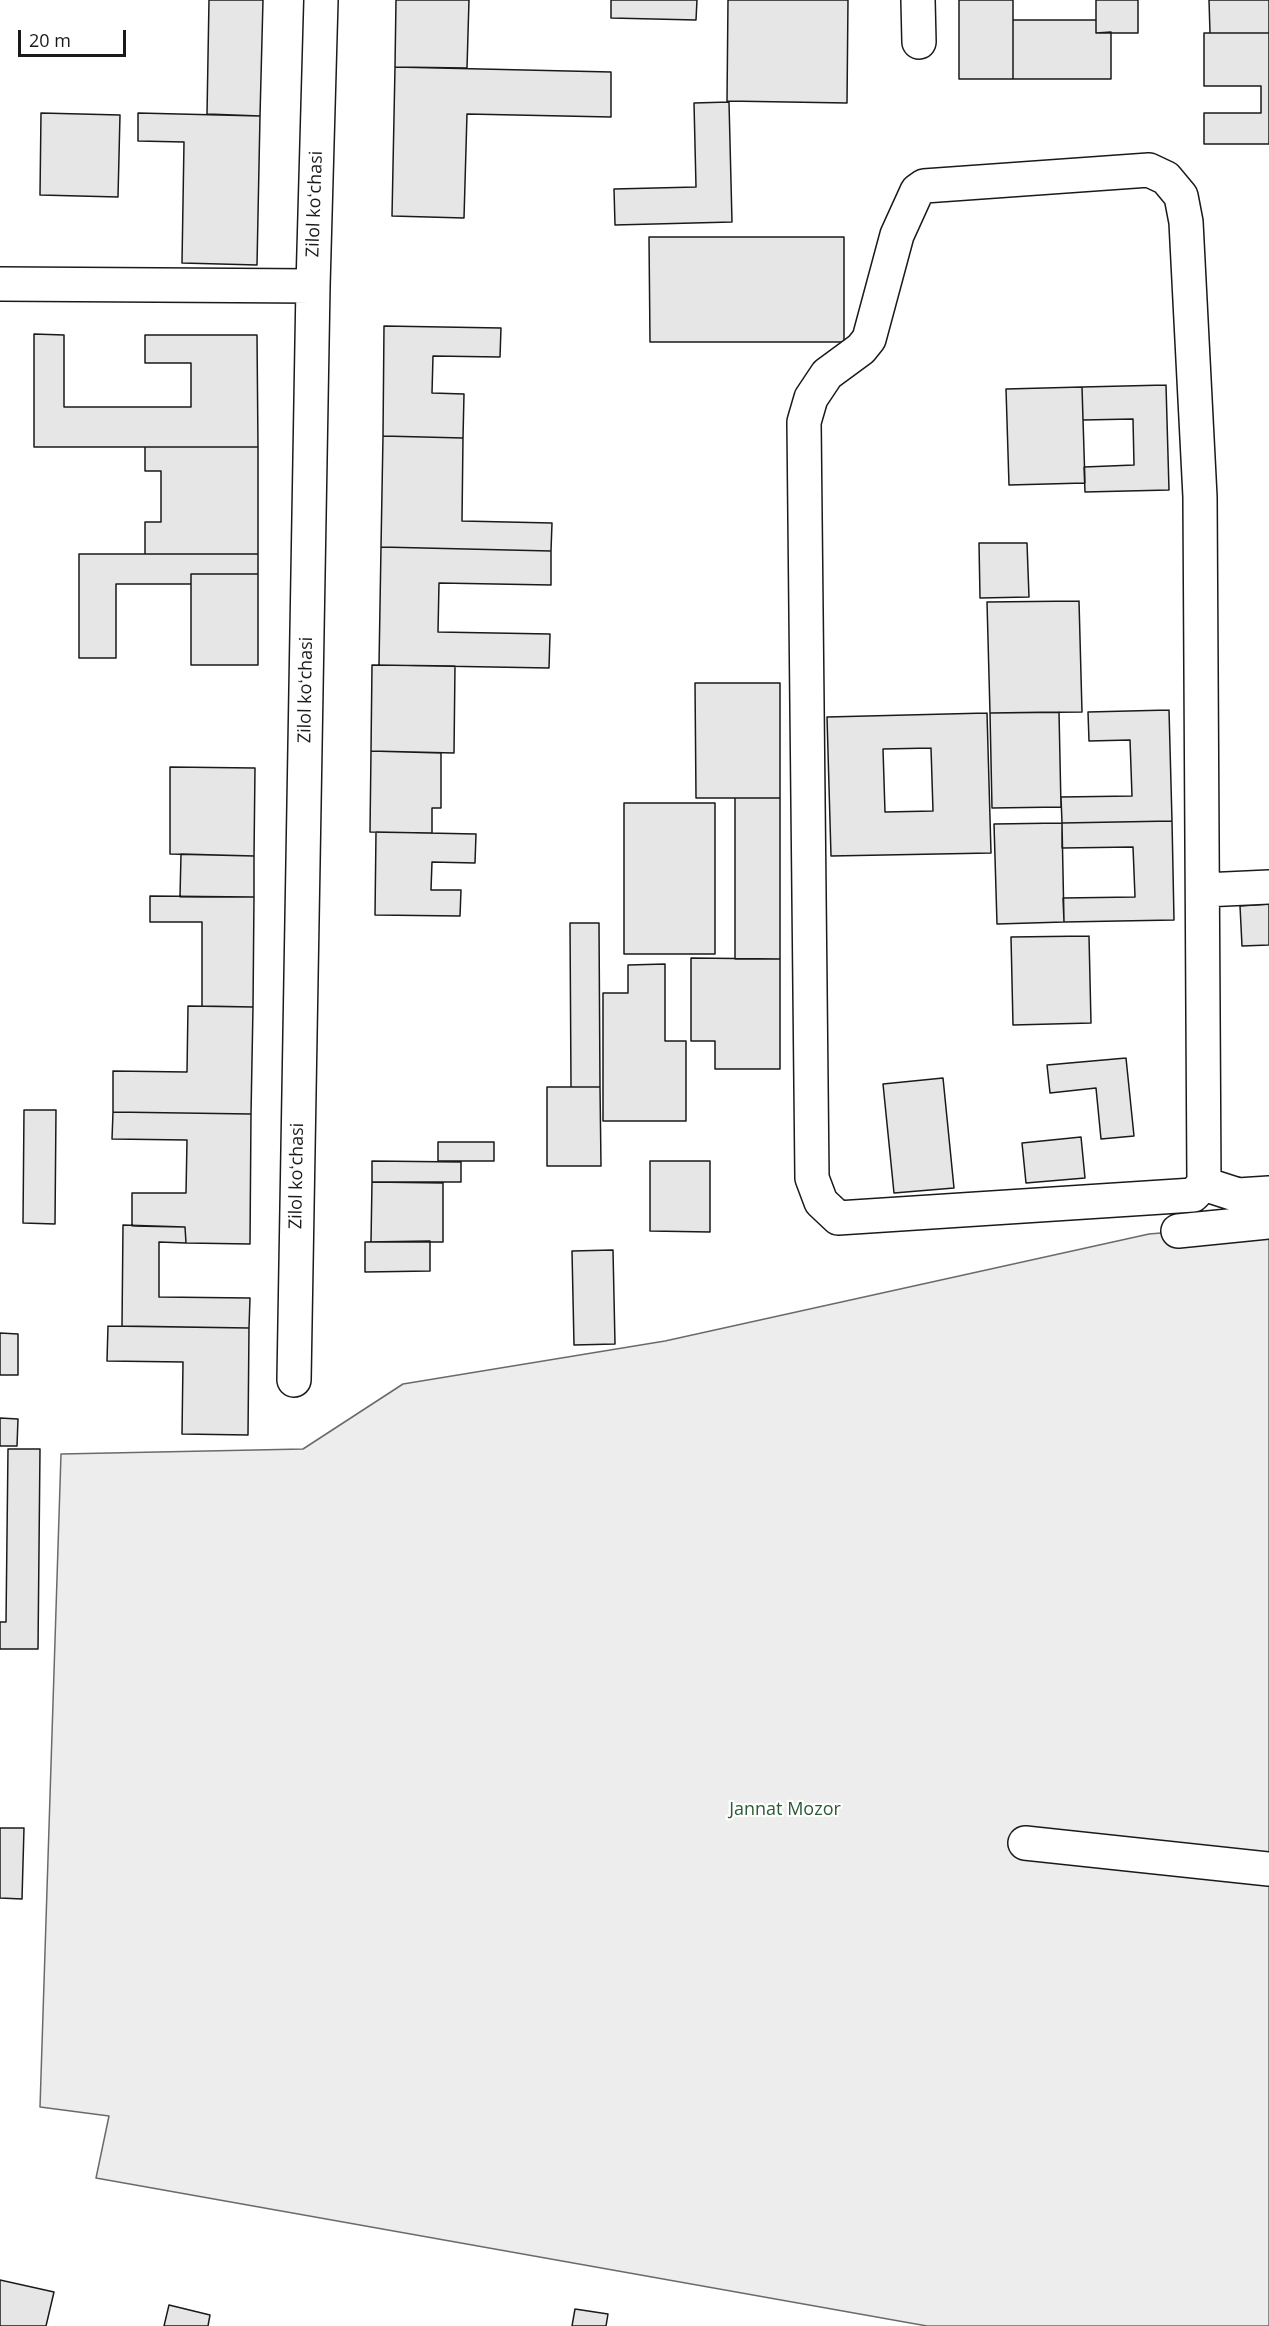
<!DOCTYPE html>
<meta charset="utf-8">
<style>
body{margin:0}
#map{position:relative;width:1269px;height:2326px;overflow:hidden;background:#fff;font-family:"Open Sans",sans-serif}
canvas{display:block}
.scale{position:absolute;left:18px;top:30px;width:108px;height:27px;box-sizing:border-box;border:3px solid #1a1a1a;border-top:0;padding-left:8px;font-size:18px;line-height:21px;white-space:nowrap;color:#1a1a1a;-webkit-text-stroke:4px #fff;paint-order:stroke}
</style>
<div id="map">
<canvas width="1269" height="2326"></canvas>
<div class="scale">20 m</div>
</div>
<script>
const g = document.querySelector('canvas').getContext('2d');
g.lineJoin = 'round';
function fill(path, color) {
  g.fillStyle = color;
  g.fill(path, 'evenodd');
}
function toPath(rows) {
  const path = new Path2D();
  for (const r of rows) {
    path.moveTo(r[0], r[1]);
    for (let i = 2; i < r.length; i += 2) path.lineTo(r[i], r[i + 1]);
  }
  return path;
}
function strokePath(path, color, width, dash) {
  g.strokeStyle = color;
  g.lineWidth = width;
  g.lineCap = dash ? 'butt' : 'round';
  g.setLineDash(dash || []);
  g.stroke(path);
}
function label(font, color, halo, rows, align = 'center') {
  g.font = font + ' "Open Sans",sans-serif';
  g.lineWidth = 4.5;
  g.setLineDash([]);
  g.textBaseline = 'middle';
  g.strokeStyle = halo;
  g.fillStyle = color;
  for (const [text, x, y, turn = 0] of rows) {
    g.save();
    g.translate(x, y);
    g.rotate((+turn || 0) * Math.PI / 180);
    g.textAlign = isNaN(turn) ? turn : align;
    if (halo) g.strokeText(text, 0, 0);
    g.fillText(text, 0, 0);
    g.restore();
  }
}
const built = toPath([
 [1269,1224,1269,2326,927,2326,96,2178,109,2116,40,2107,61,1454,303,1449,403,1384,665,1341,1149,1234,1269,1224]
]);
fill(built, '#ededed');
strokePath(built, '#6a6a6a', 1.5);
const building = toPath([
 [209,0,263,0,260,116,207,114,209,0],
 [396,0,469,0,467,68,395,67,396,0],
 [611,0,697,0,696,20,611,18,611,0],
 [728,0,848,0,847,103,727,101,728,0],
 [959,0,1013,0,1013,79,959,79,959,0],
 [1096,0,1138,0,1138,33,1096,33,1096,0],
 [1209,0,1269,0,1269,33,1210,33,1209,0],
 [1013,20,1096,20,1096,33,1111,32,1111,79,1013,79,1013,20],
 [1204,33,1269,33,1269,144,1204,144,1204,113,1261,113,1261,86,1204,86,1204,33],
 [395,67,611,72,611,117,467,114,464,218,392,216,395,67],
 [729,102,732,222,615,225,614,189,696,187,694,103,729,102],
 [41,113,120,115,118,197,40,195,41,113],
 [138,113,260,116,257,265,182,263,184,142,138,141,138,113],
 [649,237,844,237,844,342,650,342,649,237],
 [384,326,501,328,500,357,433,356,432,393,464,394,463,438,383,436,384,326],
 [34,334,64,335,64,407,191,407,191,363,145,363,145,335,257,335,258,447,34,447,34,334],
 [1166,385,1169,490,1085,492,1084,467,1134,465,1133,419,1083,420,1082,387,1166,385],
 [1082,387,1085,483,1009,485,1006,389,1082,387],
 [383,436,463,438,462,521,552,523,551,551,381,547,383,436],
 [145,447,258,447,258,554,145,554,145,522,161,522,161,471,145,471,145,447],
 [979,543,1027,543,1029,597,980,598,979,543],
 [381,547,551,551,551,585,439,583,438,632,550,634,549,668,379,665,381,547],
 [79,554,258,554,258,574,191,574,191,584,116,584,116,658,79,658,79,554],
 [191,574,258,574,258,665,191,665,191,574],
 [1079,601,1082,712,990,713,987,602,1079,601],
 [372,665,455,666,454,753,371,751,372,665],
 [695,683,780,683,780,798,696,798,695,683],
 [1169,710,1172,821,1062,823,1061,797,1132,796,1130,740,1089,741,1088,712,1169,710],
 [1059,712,1061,807,992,808,990,713,1059,712],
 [987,713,991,853,831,856,827,717,987,713],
 [931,748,933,811,885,812,883,749,931,748],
 [371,751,441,753,441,808,432,808,432,833,370,832,371,751],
 [170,767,255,768,254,856,170,854,170,767],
 [735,798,780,798,780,959,735,959,735,798],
 [624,803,715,803,715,954,624,954,624,803],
 [1172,821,1174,920,1064,922,1063,898,1135,897,1133,847,1062,848,1062,823,1172,821],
 [1062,823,1064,922,997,924,994,824,1062,823],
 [376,832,476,834,475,863,432,862,431,890,461,890,460,916,375,915,376,832],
 [181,854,254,856,254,897,180,897,181,854],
 [150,896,254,897,253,1007,202,1006,202,922,150,922,150,896],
 [1269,904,1269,945,1242,946,1240,906,1269,904],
 [570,923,599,923,600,1087,571,1087,570,923],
 [1089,936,1091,1023,1013,1025,1011,937,1089,936],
 [691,958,780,959,780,1069,715,1069,715,1041,691,1041,691,958],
 [665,964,665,1041,686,1041,686,1121,603,1121,603,993,628,993,628,965,665,964],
 [188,1006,253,1007,251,1114,113,1112,113,1071,187,1072,188,1006],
 [1126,1058,1134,1136,1101,1139,1096,1088,1050,1093,1047,1065,1126,1058],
 [943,1078,954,1188,894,1193,883,1084,943,1078],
 [547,1087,600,1087,601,1166,547,1166,547,1087],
 [24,1110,56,1110,55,1224,23,1223,24,1110],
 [113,1112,251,1114,250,1244,186,1243,185,1227,132,1226,132,1193,186,1193,187,1140,112,1139,113,1112],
 [1081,1137,1085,1178,1026,1183,1022,1143,1081,1137],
 [438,1142,494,1142,494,1161,438,1161,438,1142],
 [372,1161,461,1162,461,1182,372,1182,372,1161],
 [650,1161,710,1161,710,1232,650,1231,650,1161],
 [372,1182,443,1183,443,1242,371,1242,372,1182],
 [123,1225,185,1227,186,1243,159,1242,159,1297,250,1298,249,1328,122,1326,123,1225],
 [430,1241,430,1271,365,1272,365,1242,430,1241],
 [613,1250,615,1344,574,1345,572,1251,613,1250],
 [108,1326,249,1328,248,1435,182,1434,183,1362,107,1361,108,1326],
 [0,1333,18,1334,18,1375,0,1375,0,1333],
 [0,1418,18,1419,17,1446,0,1446,0,1418],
 [8,1449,40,1449,38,1649,0,1649,0,1622,6,1622,8,1449],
 [0,1828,24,1828,22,1899,0,1898,0,1828],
 [0,2280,54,2292,46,2326,0,2326,0,2280],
 [169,2305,210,2315,208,2326,164,2326,169,2305],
 [575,2309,608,2314,606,2326,572,2326,575,2309]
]);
fill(building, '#e6e6e6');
strokePath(building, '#1a1a1a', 1.5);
const minor = toPath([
 [918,0,919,42],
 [1149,170,1166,178,1181,196,1186,222,1200,497,1204,1184,1193,1195,838,1218,821,1202,812,1178,804,422,811,398,827,374,861,349,869,339,897,235,917,191,924,186,1149,170],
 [0,284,313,286],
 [1204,890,1269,887],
 [1204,1184,1238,1195,1269,1193],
 [1178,1231,1269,1222],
 [294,1380,313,286,321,0],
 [1025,1843,1269,1869]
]);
strokePath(minor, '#1a1a1a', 36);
strokePath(minor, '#fff', 33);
label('18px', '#1a1a1a', '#fff', [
 ["Zilol koʻchasi",315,204,-88],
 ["Zilol koʻchasi",306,690,-89],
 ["Zilol koʻchasi",297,1176,-89]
]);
label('18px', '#2b5a34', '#fff', [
 ["Jannat Mozor",785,1810]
]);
</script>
